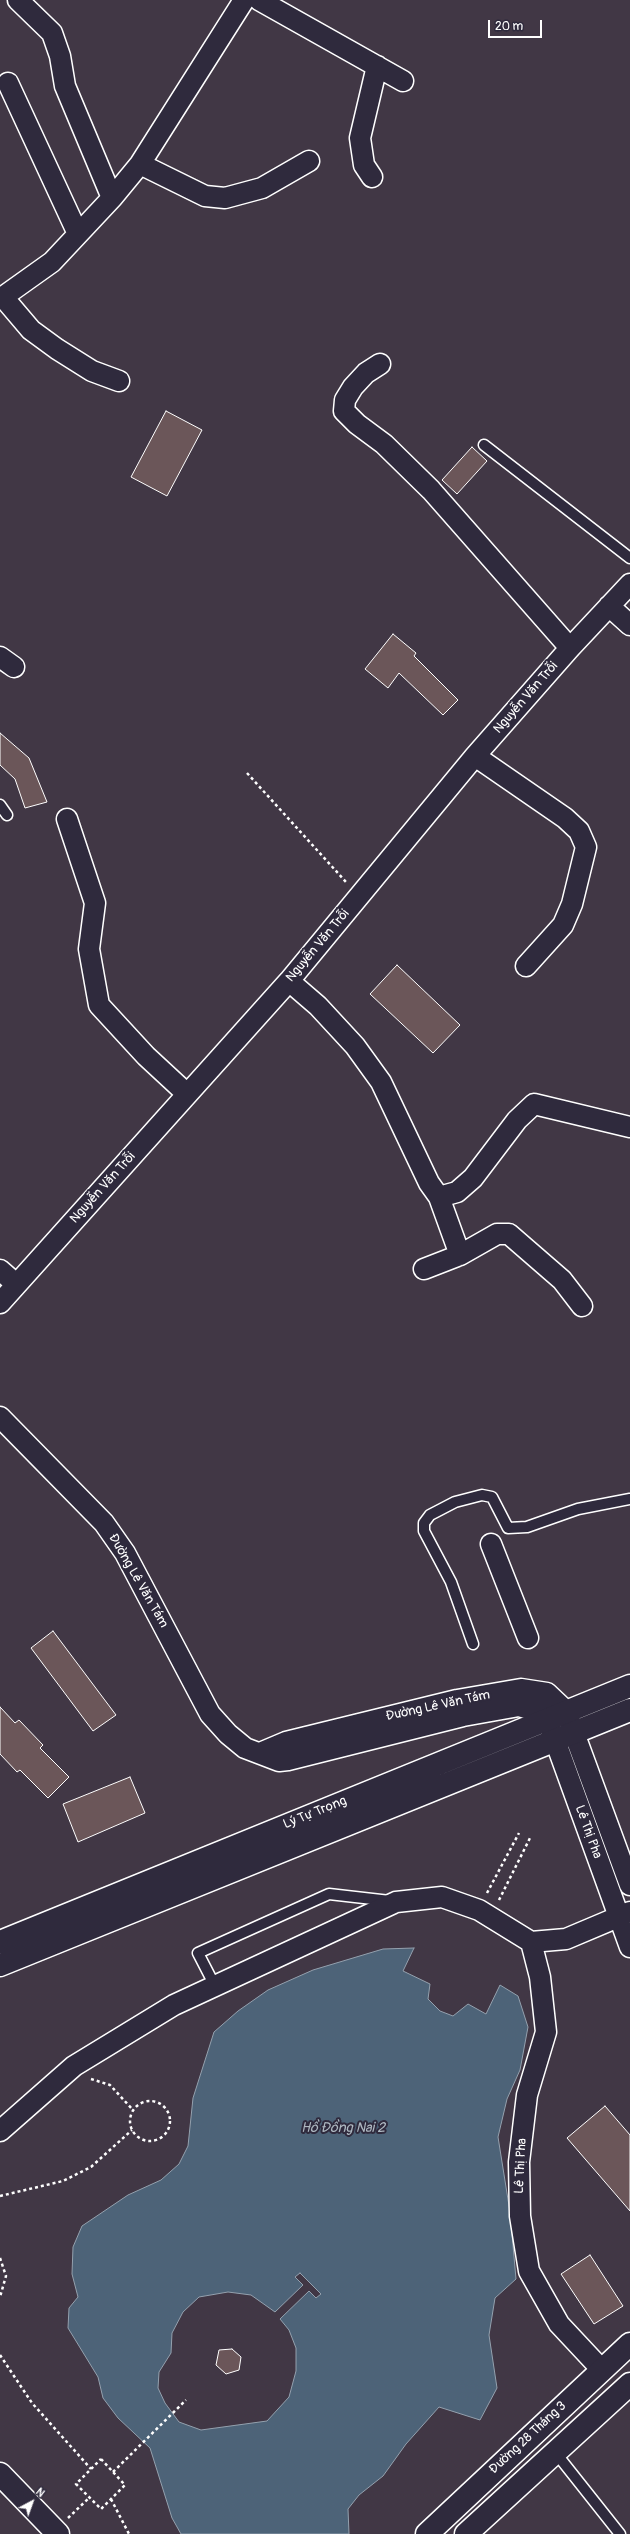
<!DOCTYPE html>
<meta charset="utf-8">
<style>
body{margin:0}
#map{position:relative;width:630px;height:2534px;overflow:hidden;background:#413745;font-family:Pangolin,sans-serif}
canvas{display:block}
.north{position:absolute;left:12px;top:2482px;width:40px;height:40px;-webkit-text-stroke:3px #2f2a3d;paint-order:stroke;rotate:41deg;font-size:11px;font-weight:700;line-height:16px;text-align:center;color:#fff}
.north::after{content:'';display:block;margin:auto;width:14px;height:18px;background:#fff;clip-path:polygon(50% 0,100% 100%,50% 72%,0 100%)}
.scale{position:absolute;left:488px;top:20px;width:54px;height:18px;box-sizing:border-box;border:2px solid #fff;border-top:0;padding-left:5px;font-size:12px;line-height:14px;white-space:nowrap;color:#fff;-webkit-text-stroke:3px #2f2a3d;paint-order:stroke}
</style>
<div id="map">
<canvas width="630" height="2534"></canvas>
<div class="north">N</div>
<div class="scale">20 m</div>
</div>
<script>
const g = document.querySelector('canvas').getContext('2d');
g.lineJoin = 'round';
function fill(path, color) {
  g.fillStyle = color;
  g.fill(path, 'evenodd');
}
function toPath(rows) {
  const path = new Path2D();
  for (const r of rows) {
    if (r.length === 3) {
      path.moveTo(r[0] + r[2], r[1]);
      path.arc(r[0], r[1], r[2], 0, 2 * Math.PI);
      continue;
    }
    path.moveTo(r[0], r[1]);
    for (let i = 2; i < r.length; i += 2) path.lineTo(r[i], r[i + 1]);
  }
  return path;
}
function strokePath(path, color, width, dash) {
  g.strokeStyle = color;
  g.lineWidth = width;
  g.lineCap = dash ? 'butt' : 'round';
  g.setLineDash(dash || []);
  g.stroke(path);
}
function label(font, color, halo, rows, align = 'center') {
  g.font = font + ' Pangolin,sans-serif';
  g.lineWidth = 4;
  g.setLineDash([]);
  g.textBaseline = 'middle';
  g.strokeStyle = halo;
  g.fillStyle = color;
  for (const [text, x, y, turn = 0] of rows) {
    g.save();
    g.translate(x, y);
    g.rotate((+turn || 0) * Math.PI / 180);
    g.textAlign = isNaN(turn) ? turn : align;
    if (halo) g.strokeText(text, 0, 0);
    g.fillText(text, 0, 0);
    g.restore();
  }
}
const water = toPath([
 [414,1948,403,1971,430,1984,428,1999,440,2011,453,2016,468,2004,486,2014,500,1985,518,1996,528,2027,520,2070,507,2099,498,2137,510,2212,516,2279,495,2298,489,2335,497,2388,480,2420,439,2407,406,2444,383,2476,359,2495,348,2509,349,2534,181,2534,172,2518,150,2448,118,2418,103,2398,98,2377,68,2328,69,2308,78,2297,72,2274,73,2247,82,2226,128,2195,161,2180,179,2164,188,2146,193,2098,214,2032,238,2011,268,1990,313,1970,383,1949,414,1948],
 [300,2273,321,2294,316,2298,309,2291,280,2319,289,2330,296,2348,296,2371,289,2397,267,2421,201,2430,179,2422,165,2403,158,2388,159,2372,171,2353,172,2333,183,2312,199,2297,228,2292,251,2295,275,2312,303,2285,295,2277,300,2273]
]);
fill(water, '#4d6378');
strokePath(water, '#94a1ae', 1);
const building = toPath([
 [166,411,202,430,167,496,131,477,166,411],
 [472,447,487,461,457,494,442,480,472,447],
 [393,634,416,653,414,656,458,700,443,715,399,673,388,688,365,669,393,634],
 [0,733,29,758,47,802,25,808,15,779,0,765,0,733],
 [397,965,460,1025,433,1053,370,994,397,965],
 [53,1631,116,1715,93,1731,31,1648,53,1631],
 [0,1707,15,1723,19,1720,43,1745,40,1748,69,1777,48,1798,20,1770,17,1772,0,1754,0,1707],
 [130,1777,145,1813,78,1842,63,1804,130,1777],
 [605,2106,630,2135,630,2211,567,2138,605,2106],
 [590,2255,623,2306,594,2324,561,2274,590,2255],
 [232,2349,241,2357,239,2370,226,2374,216,2365,219,2350,232,2349]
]);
fill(building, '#6b5659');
strokePath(building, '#fff', 1);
const lane = toPath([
 [484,445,630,558],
 [0,805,7,815],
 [473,1644,451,1582,424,1531,424,1523,430,1515,455,1502,482,1495,492,1497,508,1528,527,1527,578,1509,630,1499],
 [215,1986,198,1953,329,1894,390,1901],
 [555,2452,620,2534]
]);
const street = toPath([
 [18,0,52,33,60,56,65,86,112,198],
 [259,0,403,81],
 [8,83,78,234],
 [140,164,205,196,225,198,262,188,309,161],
 [372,177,364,165,360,138,377,66],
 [3,297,31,330,57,349,92,371,119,381],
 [0,299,52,262,112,198,140,164,244,0],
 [380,364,366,373,353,387,345,400,344,411,357,424,384,444,431,490,570,648],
 [609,606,630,625],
 [0,657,14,667],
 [475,756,565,818,579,831,586,847,572,904,563,925,526,966],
 [67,819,95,903,89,949,99,1005,146,1056,187,1094],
 [289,981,318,1006,355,1046,381,1082,429,1183,439,1197,457,1192,473,1178,517,1120,534,1104,630,1127],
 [460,1255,497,1234,509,1234,562,1280,582,1306],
 [424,1269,460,1255,439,1197],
 [0,1270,16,1284],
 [0,1303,289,981,475,756,570,648,630,584],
 [0,1417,104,1523,125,1553,210,1714,228,1734,245,1748,279,1761,288,1760,463,1716,519,1706,541,1712,547,1718,555,1740,630,1947],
 [491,1544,528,1638],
 [260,1753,286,1742,457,1700,521,1689,547,1693,566,1711,630,1885],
 [531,1942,540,1977,546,2032,527,2095,519,2162,520,2216,529,2271,559,2324,602,2370],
 [0,2131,74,2066,174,2005,396,1902,442,1897,479,1910,531,1942,566,1939,630,1912]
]);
const secondary = toPath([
 [0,1942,630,1686],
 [0,1965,630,1710],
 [0,2474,58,2534],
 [427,2534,630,2344],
 [466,2534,630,2384]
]);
strokePath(lane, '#fff', 13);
strokePath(street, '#fff', 23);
strokePath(secondary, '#fff', 25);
strokePath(toPath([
 [247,773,346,882],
 [487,1893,519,1833],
 [499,1900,530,1838],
 [91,2079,110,2085,133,2110],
 [150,2121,20],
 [0,2196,63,2181,91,2167,132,2130],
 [0,2258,6,2276,0,2297],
 [0,2355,32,2403,91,2469],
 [101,2459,125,2485,101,2509,76,2484,101,2459],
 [113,2472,186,2400],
 [111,2499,129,2534],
 [68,2518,90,2497]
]), '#fff', 2.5, [3, 3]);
strokePath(lane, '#2f2a3d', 10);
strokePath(street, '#2f2a3d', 20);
strokePath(secondary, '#2f2a3d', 22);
label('13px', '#fff', '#2f2a3d', [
 ["Nguyễn Văn Trỗi",526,698,-49],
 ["Nguyễn Văn Trỗi",318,946,-50],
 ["Nguyễn Văn Trỗi",103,1188,-48],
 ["Đường Lê Văn Tám",138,1581,60],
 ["Đường Lê Văn Tám",438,1706,-12],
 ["Lý Tự Trọng",315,1813,-22],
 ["Lê Thị Pha",588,1832,70],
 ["Lê Thị Pha",521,2166,-87],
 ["Đường 28 Tháng 3",528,2438,-43]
]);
label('italic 14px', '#afb9c2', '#2f2a3d', [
 ["Hồ Đồng Nai 2",343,2128]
]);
</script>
